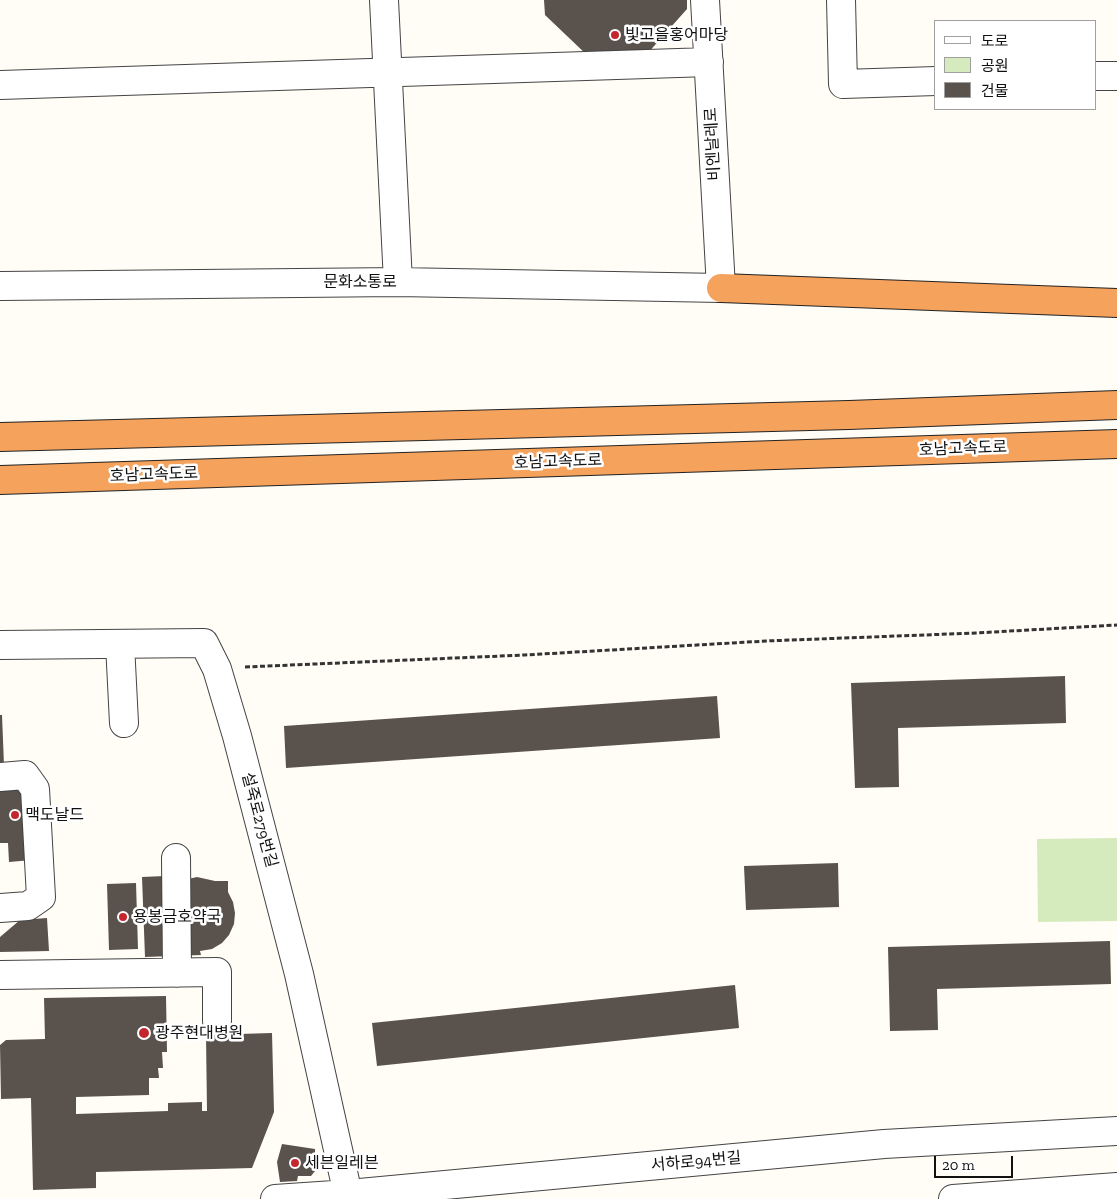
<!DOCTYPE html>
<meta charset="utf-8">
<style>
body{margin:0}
#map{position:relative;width:1117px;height:1199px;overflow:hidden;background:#fffdf5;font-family:"Zilla Slab","Noto Sans KR",serif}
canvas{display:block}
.legend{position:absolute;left:934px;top:20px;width:162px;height:90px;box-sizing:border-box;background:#fff;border:1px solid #a0a0a0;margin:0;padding:6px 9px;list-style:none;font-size:15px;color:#111}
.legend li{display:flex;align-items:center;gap:10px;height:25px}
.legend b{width:25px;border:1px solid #a0a0a0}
.scale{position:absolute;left:934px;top:1156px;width:79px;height:22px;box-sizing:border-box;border:2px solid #111;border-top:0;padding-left:6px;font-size:15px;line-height:18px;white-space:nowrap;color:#111;-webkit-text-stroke:4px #fff;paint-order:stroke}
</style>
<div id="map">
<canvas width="1117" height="1199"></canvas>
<ul class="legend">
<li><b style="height:6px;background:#fff"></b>도로</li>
<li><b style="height:14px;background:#d5ebbd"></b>공원</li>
<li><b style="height:14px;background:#5a524d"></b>건물</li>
</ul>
<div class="scale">20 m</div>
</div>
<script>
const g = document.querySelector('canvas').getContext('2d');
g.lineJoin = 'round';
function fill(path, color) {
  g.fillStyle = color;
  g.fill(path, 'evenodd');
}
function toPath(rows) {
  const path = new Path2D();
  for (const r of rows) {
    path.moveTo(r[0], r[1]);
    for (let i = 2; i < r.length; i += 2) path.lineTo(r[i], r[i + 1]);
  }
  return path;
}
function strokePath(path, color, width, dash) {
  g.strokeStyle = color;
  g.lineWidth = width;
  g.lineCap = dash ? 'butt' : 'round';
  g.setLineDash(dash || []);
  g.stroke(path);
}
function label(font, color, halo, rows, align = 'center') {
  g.font = font + ' "Zilla Slab","Noto Sans KR",serif';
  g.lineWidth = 5;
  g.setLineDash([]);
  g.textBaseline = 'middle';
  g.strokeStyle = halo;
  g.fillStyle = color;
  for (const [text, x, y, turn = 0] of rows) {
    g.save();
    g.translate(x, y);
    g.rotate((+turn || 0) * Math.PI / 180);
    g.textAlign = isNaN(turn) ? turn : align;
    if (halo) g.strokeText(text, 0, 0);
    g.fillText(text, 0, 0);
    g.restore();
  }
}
fill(toPath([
 [1117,838,1117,921,1038,922,1037,839]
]), '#d5ebbd');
fill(toPath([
 [544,0,687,0,687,9,647,54,588,56,545,15],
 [1065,676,1066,723,898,728,899,787,855,788,851,683],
 [717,696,720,738,286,768,284,726],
 [0,715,2,715,4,765,0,766],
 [0,783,28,786,32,860,9,862,8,843,0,843],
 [838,863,839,907,746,910,744,866],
 [188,875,188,879,197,877,215,881,228,881,228,892,233,902,235,913,234,924,229,935,222,943,212,949,200,951,201,955,145,957,142,877],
 [136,883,138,949,109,950,107,884],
 [47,918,49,951,0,952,0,937,20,920],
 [1110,941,1111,984,937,989,938,1030,890,1031,888,947],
 [735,985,739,1028,377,1066,372,1023],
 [166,996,167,1052,162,1052,163,1068,158,1068,159,1078,149,1078,149,1095,76,1097,76,1114,168,1111,168,1103,202,1102,202,1111,207,1111,206,1035,272,1033,274,1112,252,1168,96,1172,96,1188,33,1190,31,1098,1,1099,0,1045,6,1040,45,1039,44,998],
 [282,1144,315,1149,315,1171,311,1176,298,1176,297,1181,280,1182,277,1162]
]), '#5a524d');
const minor = toPath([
 [384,0,398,282],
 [841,0,843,84,936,81],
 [1096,76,1117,76],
 [0,85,709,62],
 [0,286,398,282,721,288,705,0],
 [120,644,124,723],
 [0,645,204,643,217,669,237,736,299,974,349,1199],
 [0,777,25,775,35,789,41,897,28,906,0,908],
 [176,858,177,973],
 [0,975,217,972,217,1021],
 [275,1199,349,1194,884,1144,1117,1131],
 [953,1199,1117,1187]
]);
const highway = toPath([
 [721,288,1117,303],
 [0,437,849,415,1117,405],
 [0,480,1117,444]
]);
strokePath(minor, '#444', 30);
strokePath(highway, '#222', 30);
strokePath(toPath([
 [245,667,525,655,766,641,976,633,1117,625]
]), '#333', 3, [5, 2.5]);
strokePath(minor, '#fff', 28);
strokePath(highway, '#f5a25d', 28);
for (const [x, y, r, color] of [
 [615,35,5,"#c4262e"],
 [15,815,5,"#c4262e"],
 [123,917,5,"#c4262e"],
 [144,1033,6,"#c4262e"],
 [295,1163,5,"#c4262e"]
]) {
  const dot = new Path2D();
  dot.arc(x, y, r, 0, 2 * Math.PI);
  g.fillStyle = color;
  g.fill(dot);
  strokePath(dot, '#fff', 2);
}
label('16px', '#111', '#fff', [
 ["빛고을홍어마당",625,35],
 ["맥도날드",25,815],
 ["용봉금호약국",133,917],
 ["광주현대병원",155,1033],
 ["세븐일레븐",305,1163]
], 'left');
label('16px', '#111', '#fff', [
 ["비엔날레로",713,144,-93],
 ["문화소통로",360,282],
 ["호남고속도로",963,449,-2],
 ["호남고속도로",558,462,-2],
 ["호남고속도로",154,475,-2],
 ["설죽로279번길",259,820,75],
 ["서하로94번길",696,1162,-5]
]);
</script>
